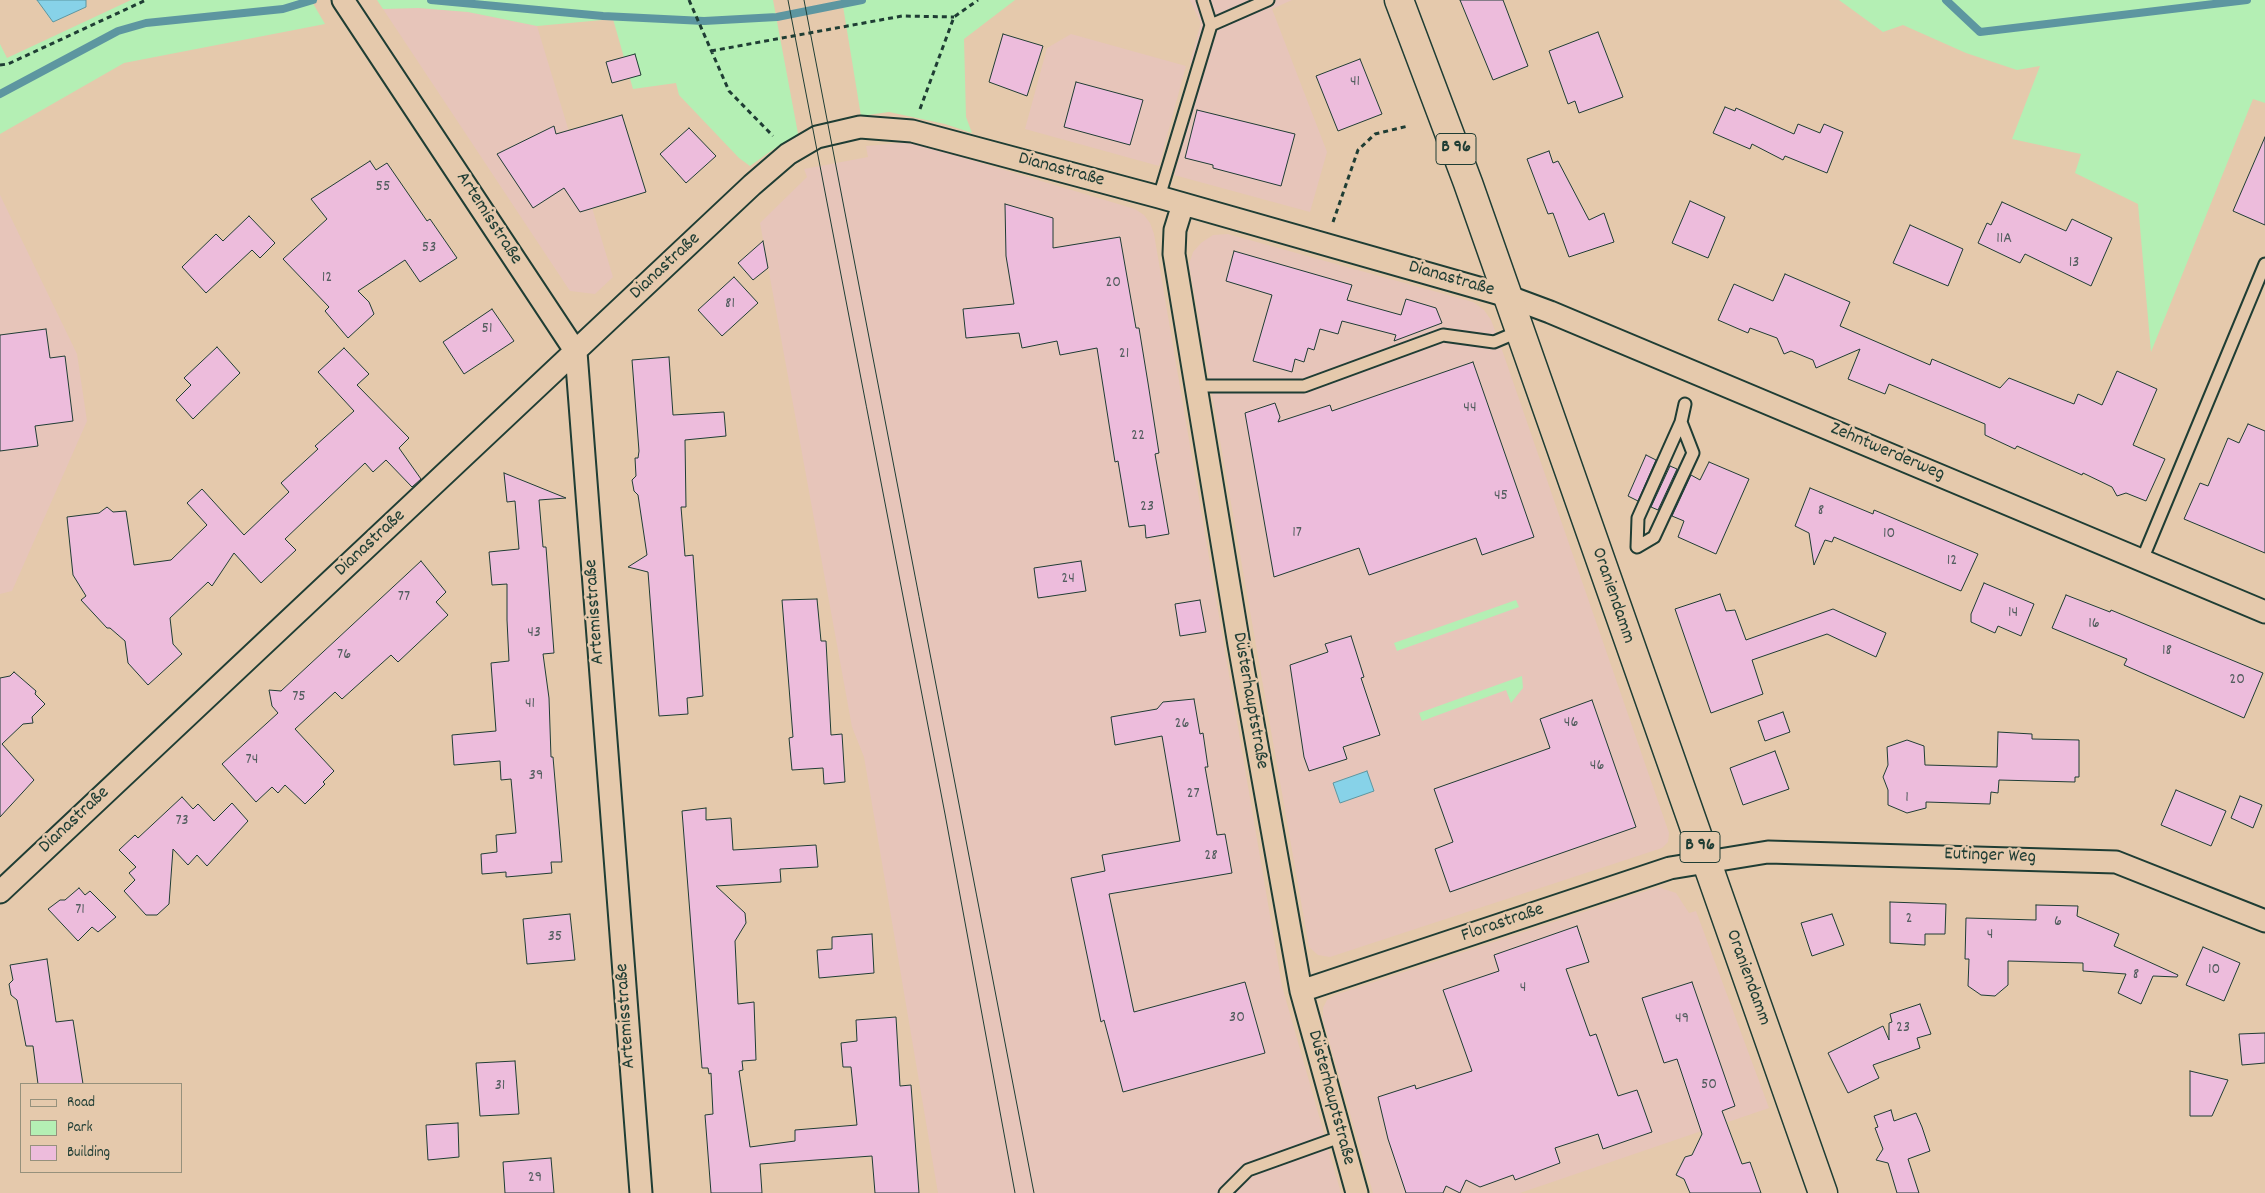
<!DOCTYPE html>
<meta charset="utf-8">
<style>
body{margin:0}
#map{position:relative;width:2265px;height:1193px;overflow:hidden;background:#e5c9ac;font-family:Dekko,sans-serif}
canvas{display:block}
.legend{position:absolute;left:20px;top:1083px;width:162px;height:90px;box-sizing:border-box;background:#e5c9ac;border:1px solid #96917c;margin:0;padding:6px 9px;list-style:none;font-size:15px;color:#1f3d34}
.legend li{display:flex;align-items:center;gap:10px;height:25px}
.legend b{width:25px;border:1px solid #96917c}
</style>
<div id="map">
<canvas width="2265" height="1193"></canvas>
<ul class="legend">
<li><b style="height:6px;background:#e5c9ac"></b>Road</li>
<li><b style="height:14px;background:#b4efb4"></b>Park</li>
<li><b style="height:14px;background:#edbcdc"></b>Building</li>
</ul>
</div>
<script>
const g = document.querySelector('canvas').getContext('2d');
g.lineJoin = 'round';
function fill(path, color) {
  g.fillStyle = color;
  g.fill(path, 'evenodd');
}
function toPath(rows) {
  const path = new Path2D();
  for (const r of rows) {
    path.moveTo(r[0], r[1]);
    for (let i = 2; i < r.length; i += 2) path.lineTo(r[i], r[i + 1]);
  }
  return path;
}
function strokePath(path, color, width, dash) {
  g.strokeStyle = color;
  g.lineWidth = width;
  g.lineCap = dash ? 'butt' : 'round';
  g.setLineDash(dash || []);
  g.stroke(path);
}
function label(font, color, halo, rows, align = 'center') {
  g.font = font + ' Dekko,sans-serif';
  g.lineWidth = 5;
  g.setLineDash([]);
  g.textBaseline = 'middle';
  g.strokeStyle = halo;
  g.fillStyle = color;
  for (const [text, x, y, turn = 0] of rows) {
    g.save();
    g.translate(x, y);
    g.rotate((+turn || 0) * Math.PI / 180);
    g.textAlign = isNaN(turn) ? turn : align;
    if (halo) g.strokeText(text, 0, 0);
    g.fillText(text, 0, 0);
    g.restore();
  }
}
fill(toPath([
 [1190,0,1292,0,1272,9,1327,152,1310,212,1174,175,1205,67,1190,63,1201,23],
 [418,8,468,12,537,26,613,277,595,294,570,291,383,9],
 [1071,34,1186,66,1159,166,1025,129,1047,48],
 [911,142,1135,209,1144,215,1150,223,1154,234,1282,986,1341,1193,938,1193,864,757,852,727,760,223,807,177,804,169,868,157,866,146],
 [0,195,77,354,87,421,12,591,0,594],
 [1228,234,1473,302,1484,310,1491,320,1501,347,1669,833,1668,842,1662,848,1330,957,1318,955,1309,947,1189,264,1193,252,1201,243,1213,235],
 [1658,887,1676,893,1689,913,1696,911,1769,1108,1520,1193,1373,1193,1323,1020,1323,1008,1327,1000,1335,995]
]), '#e7c5ba');
fill(toPath([
 [131,0,311,0,325,24,124,63,0,134,0,44,7,58],
 [377,0,773,0,799,139,778,146,750,166,739,158,679,95,676,83,633,89,613,19,537,26,468,12,418,8,383,9],
 [842,0,1015,0,964,39,966,117,972,133,945,124,889,112,861,116],
 [1839,0,2265,0,2265,103,2253,99,2151,352,2138,204,2075,173,2081,154,2012,139,2040,66,2017,70,1966,53,1903,25,1883,32],
 [1516,600,1519,607,1397,651,1394,643],
 [1522,676,1523,688,1511,703,1506,690,1422,721,1419,713]
]), '#b4efb4');
const water = toPath([
 [37,0,86,0,86,7,53,22,37,0],
 [1367,771,1374,791,1340,803,1333,783,1367,771]
]);
fill(water, '#87d2e8');
strokePath(water, '#5d96a0', 1);
strokePath(toPath([
 [431,0,603,16,704,21,777,17,862,0],
 [1946,0,1980,32,2247,0],
 [0,94,118,31,146,23,283,9,313,0]
]), '#5d96a0', 8);
const building = toPath([
 [1460,0,1503,0,1528,66,1493,80,1460,0],
 [1598,32,1623,97,1579,113,1575,101,1568,104,1549,51,1598,32],
 [1003,34,1043,46,1027,96,989,82,1003,34],
 [635,54,641,75,612,83,606,62,635,54],
 [1360,59,1382,114,1338,131,1316,76,1360,59],
 [1076,82,1143,100,1130,145,1064,127,1076,82],
 [1725,107,1735,111,1736,108,1794,134,1798,124,1820,133,1824,124,1843,132,1827,173,1785,156,1783,160,1752,144,1750,149,1713,133,1725,107],
 [1197,110,1295,134,1281,186,1213,168,1213,165,1185,158,1197,110],
 [622,115,646,192,580,212,564,188,533,208,497,154,554,126,556,134,622,115],
 [689,128,716,156,686,183,660,154,689,128],
 [2265,137,2265,225,2233,211,2265,137],
 [1549,151,1553,163,1558,161,1589,220,1604,213,1614,242,1569,257,1553,213,1548,214,1527,159,1549,151],
 [370,161,376,170,387,163,427,221,430,219,457,258,420,282,405,260,358,291,369,302,374,314,348,338,325,311,329,307,283,259,327,219,311,199,370,161],
 [1690,201,1725,217,1708,258,1672,243,1690,201],
 [2002,202,2066,231,2072,219,2112,238,2091,286,2025,254,2020,263,1978,243,1987,223,1991,225,2002,202],
 [1005,204,1053,218,1053,248,1120,237,1136,328,1139,328,1148,383,1159,453,1155,454,1169,534,1146,538,1145,525,1129,527,1118,461,1115,462,1097,348,1060,355,1057,341,1022,348,1019,333,966,338,963,309,1014,304,1006,256,1005,204],
 [249,216,275,243,260,258,252,250,206,293,182,267,216,234,223,241,249,216],
 [1910,225,1963,249,1948,286,1893,263,1910,225],
 [763,241,768,268,753,280,738,263,763,241],
 [1234,251,1352,285,1347,300,1401,315,1406,299,1436,308,1442,323,1394,341,1396,335,1342,321,1338,334,1320,329,1314,350,1308,348,1304,362,1295,359,1292,372,1253,361,1272,295,1226,281,1234,251],
 [1785,274,1850,302,1840,326,1930,365,1932,359,2000,388,2009,378,2074,404,2078,394,2102,405,2117,371,2157,389,2133,445,2165,459,2146,501,2126,493,2117,496,2112,487,2083,473,2082,475,2017,446,2015,449,1985,435,1985,424,1889,384,1885,394,1848,379,1860,349,1816,368,1813,360,1791,351,1784,354,1777,338,1750,328,1748,333,1718,320,1734,284,1773,301,1785,274],
 [734,277,758,303,722,336,698,310,734,277],
 [492,309,514,341,464,374,443,342,492,309],
 [46,329,50,358,65,356,73,421,35,426,38,446,0,451,0,335,46,329],
 [217,347,240,373,193,419,176,400,191,385,184,378,217,347],
 [344,348,369,374,357,385,409,438,399,448,421,479,412,487,386,460,373,472,365,463,285,539,296,550,261,583,234,553,212,586,208,582,170,618,173,644,182,654,148,685,128,663,125,641,110,628,107,628,81,600,86,596,73,575,67,517,99,513,107,507,113,512,126,511,134,565,171,560,207,525,187,503,202,489,244,535,289,492,281,483,318,449,315,446,354,411,318,372,344,348],
 [669,357,673,415,724,412,726,436,685,440,686,507,681,507,685,556,693,555,703,696,687,698,688,714,659,716,648,572,628,567,647,555,638,495,634,491,632,480,636,476,635,458,638,458,639,451,632,360,669,357],
 [1473,362,1534,537,1482,555,1476,538,1369,575,1359,548,1274,577,1245,413,1275,403,1280,417,1278,422,1330,405,1332,411,1473,362],
 [2248,424,2265,431,2265,553,2184,519,2200,483,2208,486,2228,438,2239,443,2248,424],
 [1646,455,1656,460,1638,501,1628,496,1646,455],
 [1709,462,1749,479,1716,554,1678,537,1684,521,1672,516,1691,475,1700,480,1709,462],
 [1670,466,1677,469,1658,510,1651,507,1670,466],
 [504,473,566,498,539,500,543,547,546,547,554,653,543,654,549,698,551,757,553,757,562,862,551,862,552,873,506,877,506,872,482,874,481,854,497,852,496,835,516,833,511,779,501,780,500,761,454,765,452,735,496,731,491,663,509,661,507,620,507,584,492,585,489,552,519,549,515,501,507,502,504,473],
 [1810,488,1873,514,1874,510,1978,554,1961,591,1834,537,1832,542,1825,540,1814,565,1809,533,1795,526,1810,488],
 [421,561,446,592,436,602,448,615,398,662,391,655,342,699,335,692,295,729,334,771,323,782,325,784,305,804,285,785,278,793,272,787,256,802,222,764,278,713,272,706,269,690,281,691,421,561],
 [1081,561,1086,591,1038,598,1034,568,1081,561],
 [1984,583,2034,604,2021,636,1998,626,1995,633,1971,622,1971,614,1984,583],
 [1720,594,1726,611,1735,610,1746,640,1833,609,1886,633,1876,657,1827,634,1752,660,1763,694,1711,713,1675,609,1720,594],
 [2066,595,2110,612,2111,610,2263,673,2244,718,2124,665,2127,659,2052,628,2066,595],
 [817,599,821,641,826,641,831,735,842,734,845,782,824,784,823,768,792,770,789,738,793,737,782,600,817,599],
 [1200,600,1206,632,1180,636,1175,604,1200,600],
 [1351,636,1364,677,1361,678,1380,735,1343,747,1347,759,1309,771,1304,757,1290,665,1328,652,1325,644,1351,636],
 [14,672,36,691,35,694,45,704,32,717,33,723,23,724,2,744,34,780,0,817,0,678,10,676,14,672],
 [1194,699,1200,734,1203,733,1208,767,1205,767,1217,835,1225,834,1232,873,1109,894,1134,1012,1245,982,1265,1053,1123,1092,1104,1020,1101,1022,1071,878,1105,871,1102,855,1180,841,1162,736,1115,745,1111,717,1157,709,1163,702,1194,699],
 [1592,700,1636,827,1450,892,1435,849,1453,842,1434,789,1550,748,1540,719,1592,700],
 [1783,712,1790,732,1765,741,1758,721,1783,712],
 [1998,732,2032,734,2032,739,2079,740,2079,777,2075,777,2075,782,1999,780,1998,793,1991,792,1990,804,1926,802,1926,808,1907,813,1888,805,1888,790,1883,777,1888,765,1887,747,1907,740,1924,746,1925,765,1997,767,1998,732],
 [1775,751,1789,789,1743,805,1730,768,1775,751],
 [2176,790,2226,811,2211,846,2161,825,2176,790],
 [2240,796,2262,805,2253,828,2231,818,2240,796],
 [182,797,193,809,198,804,214,821,232,803,248,821,207,866,197,855,188,865,173,849,169,904,157,915,146,915,124,891,135,880,129,873,136,867,119,850,135,835,138,838,182,797],
 [706,808,706,820,731,818,733,850,816,845,818,867,780,869,781,882,716,886,745,913,746,923,735,941,738,1004,754,1002,756,1060,742,1061,743,1070,739,1071,750,1147,795,1141,795,1130,857,1125,851,1067,843,1067,841,1043,857,1041,856,1020,896,1017,900,1086,911,1085,919,1193,875,1193,872,1156,760,1164,762,1193,711,1193,705,1115,713,1114,711,1073,709,1074,708,1068,702,1068,682,811,706,808],
 [79,888,85,895,90,891,116,917,98,932,92,927,78,941,48,909,60,900,65,900,79,888],
 [1890,902,1946,904,1945,934,1925,934,1925,945,1890,943,1890,902],
 [2036,905,2078,906,2077,916,2119,934,2114,946,2178,975,2177,977,2153,976,2141,1004,2118,993,2126,974,2083,971,2083,963,2008,961,2008,985,1995,996,1981,995,1968,986,1969,959,1965,959,1966,918,2036,920,2036,905],
 [570,914,575,960,527,964,523,919,570,914],
 [1832,914,1844,945,1812,956,1801,923,1832,914],
 [1577,926,1589,962,1566,969,1590,1036,1596,1034,1618,1096,1637,1090,1652,1132,1603,1149,1598,1134,1555,1148,1560,1163,1515,1180,1513,1175,1480,1187,1466,1180,1460,1193,1446,1186,1443,1193,1406,1193,1388,1139,1378,1097,1415,1085,1416,1089,1472,1071,1443,990,1499,971,1494,955,1577,926],
 [872,934,874,973,819,978,817,950,832,949,832,937,872,934],
 [2203,947,2240,963,2224,1001,2186,985,2203,947],
 [47,959,56,1022,73,1020,83,1084,38,1084,33,1046,26,1046,17,1000,11,995,9,984,13,980,10,965,47,959],
 [1692,982,1735,1106,1722,1111,1742,1164,1750,1162,1761,1193,1690,1193,1684,1179,1676,1175,1685,1157,1692,1155,1702,1134,1677,1059,1664,1063,1642,998,1692,982],
 [1920,1004,1931,1034,1917,1038,1920,1048,1873,1065,1879,1078,1848,1093,1828,1053,1883,1026,1889,1040,1889,1023,1892,1022,1890,1014,1920,1004],
 [2265,1033,2265,1063,2242,1065,2239,1034,2265,1033],
 [515,1061,519,1114,480,1116,476,1063,515,1061],
 [2190,1071,2228,1080,2212,1116,2190,1116,2190,1071],
 [1891,1110,1894,1121,1916,1113,1922,1127,1930,1151,1908,1159,1919,1193,1897,1193,1888,1163,1876,1160,1883,1149,1875,1128,1878,1127,1874,1116,1891,1110],
 [458,1123,459,1157,428,1160,426,1125,458,1123],
 [551,1158,554,1193,505,1193,503,1162,551,1158]
]);
fill(building, '#edbcdc');
strokePath(building, '#1f3d34', 1);
const lane = toPath([
 [1203,0,1211,25,1268,0],
 [1159,197,1211,25],
 [1196,386,1304,386,1443,335,1494,342,1520,331],
 [1637,547,1654,537,1693,453,1681,422,1685,404],
 [1637,547,1638,518,1681,422],
 [2142,560,2265,264],
 [1225,1193,1248,1170,1340,1137]
]);
const street = toPath([
 [343,0,576,352,641,1193],
 [1183,204,1175,230,1174,254,1239,645,1301,991,1357,1193],
 [0,892,752,185,788,154,817,137,860,127,912,131,1159,197,1507,296,1550,312,2265,612],
 [1301,991,1670,868,1768,852,2116,862,2265,921]
]);
const primary = toPath([
 [1399,0,1468,183,1823,1193]
]);
strokePath(lane, '#1f3d34', 15);
strokePath(street, '#1f3d34', 25);
strokePath(primary, '#1f3d34', 31);
strokePath(toPath([
 [689,0,729,91,773,136],
 [711,51,902,16,954,17],
 [0,65,8,64,146,0],
 [920,109,954,17,978,0],
 [1333,222,1358,150,1375,134,1408,126]
]), '#1f3d34', 3, [5, 4]);
strokePath(lane, '#e5c9ac', 11);
strokePath(street, '#e5c9ac', 21);
strokePath(primary, '#e5c9ac', 28);
strokePath(toPath([
 [788,0,945,814,1015,1193],
 [804,0,1034,1193]
]), '#1f3d34', 1);
label('16px', '#525d5e', null, [
 ["41",1355,83],
 ["55",383,188],
 ["11A",2004,240],
 ["53",429,249],
 ["13",2074,264],
 ["12",327,279],
 ["20",1113,284],
 ["81",730,305],
 ["51",487,330],
 ["21",1124,355],
 ["44",1470,409],
 ["22",1138,437],
 ["45",1501,497],
 ["23",1147,508],
 ["8",1821,512],
 ["17",1297,534],
 ["10",1889,535],
 ["12",1952,562],
 ["24",1068,580],
 ["77",404,598],
 ["14",2013,614],
 ["16",2094,625],
 ["43",534,634],
 ["18",2167,652],
 ["76",344,656],
 ["20",2237,681],
 ["75",299,698],
 ["41",530,705],
 ["46",1571,724],
 ["26",1182,725],
 ["74",252,761],
 ["46",1597,767],
 ["39",536,777],
 ["27",1193,795],
 ["1",1907,799],
 ["73",182,822],
 ["28",1211,857],
 ["71",80,911],
 ["2",1909,920],
 ["6",2058,923],
 ["4",1990,936],
 ["35",555,938],
 ["10",2214,971],
 ["8",2136,976],
 ["4",1523,989],
 ["30",1237,1019],
 ["49",1682,1020],
 ["23",1903,1029],
 ["50",1709,1086],
 ["31",500,1087],
 ["29",535,1179]
]);
for (const [x, y, w] of [
 [1456,149,40],
 [1700,847,40]
]) {
  const box = new Path2D();
  box.roundRect(x - w / 2, y - 15.5, w, 31, 4);
  g.fillStyle = '#e5c9ac';
  g.fill(box);
  strokePath(box, '#1f3d34', 1);
}
label('bold 18px', '#1f3d34', null, [
 ["B 96",1456,149],
 ["B 96",1700,847]
]);
label('19px', '#1f3d34', '#e5c9ac', [
 ["Dianastraße",1061,171,15],
 ["Artemisstraße",488,219,57],
 ["Dianastraße",666,267,-43],
 ["Dianastraße",1451,280,16],
 ["Zehntwerderweg",1887,453,23],
 ["Dianastraße",371,544,-43],
 ["Oraniendamm",1612,596,71],
 ["Artemisstraße",596,612,-94],
 ["Düsterhauptstraße",1249,701,80],
 ["Dianastraße",75,821,-43],
 ["Eutinger Weg",1990,857,2],
 ["Florastraße",1503,924,-19],
 ["Oraniendamm",1747,978,70],
 ["Artemisstraße",627,1016,-94],
 ["Düsterhauptstraße",1330,1098,75]
]);
</script>
